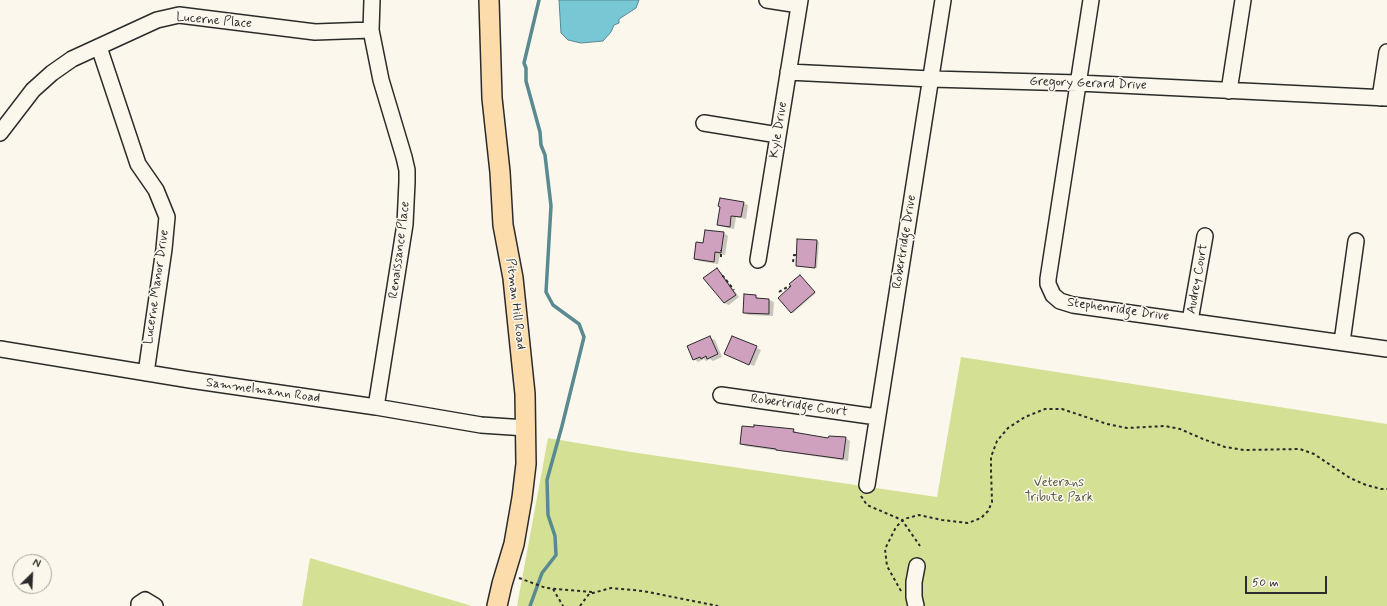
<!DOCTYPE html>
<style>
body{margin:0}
#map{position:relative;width:1387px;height:606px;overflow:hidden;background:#fbf7ec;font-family:Mynerve,sans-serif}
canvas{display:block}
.north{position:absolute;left:12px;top:554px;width:40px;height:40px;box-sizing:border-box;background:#fbf7ec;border:1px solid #a8a59f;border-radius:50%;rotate:24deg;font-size:11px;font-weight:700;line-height:16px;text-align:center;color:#2b2b2b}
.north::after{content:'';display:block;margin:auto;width:14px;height:18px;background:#2b2b2b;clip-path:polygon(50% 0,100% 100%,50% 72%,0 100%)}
.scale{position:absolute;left:1245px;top:576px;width:82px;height:18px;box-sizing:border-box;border:2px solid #2b2b2b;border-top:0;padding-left:5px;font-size:12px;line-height:14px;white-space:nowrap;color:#2b2b2b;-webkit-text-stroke:3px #fbf7ec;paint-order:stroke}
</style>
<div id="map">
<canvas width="1387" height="606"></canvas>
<div class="north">N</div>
<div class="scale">50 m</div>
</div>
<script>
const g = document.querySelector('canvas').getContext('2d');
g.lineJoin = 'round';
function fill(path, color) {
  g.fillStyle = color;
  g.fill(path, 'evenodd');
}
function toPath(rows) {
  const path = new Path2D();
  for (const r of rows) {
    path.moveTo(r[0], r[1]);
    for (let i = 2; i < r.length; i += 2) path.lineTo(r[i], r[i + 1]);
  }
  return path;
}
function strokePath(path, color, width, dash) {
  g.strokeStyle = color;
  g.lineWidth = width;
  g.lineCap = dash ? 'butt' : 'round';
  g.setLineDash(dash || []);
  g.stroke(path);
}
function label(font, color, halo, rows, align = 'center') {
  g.font = font + ' Mynerve,sans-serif';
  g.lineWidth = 3;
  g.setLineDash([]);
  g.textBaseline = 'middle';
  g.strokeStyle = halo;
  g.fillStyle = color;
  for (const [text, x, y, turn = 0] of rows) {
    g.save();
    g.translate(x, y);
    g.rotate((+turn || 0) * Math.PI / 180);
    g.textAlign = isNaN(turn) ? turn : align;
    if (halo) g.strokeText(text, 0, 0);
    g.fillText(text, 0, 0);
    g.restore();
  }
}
fill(toPath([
 [961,357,1387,424,1387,606,517,606,548,438,631,452,937,497],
 [310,558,472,606,302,606]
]), '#d4e194');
const water = toPath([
 [559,0,639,0,636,8,619,19,619,23,614,25,611,32,603,41,581,43,568,40,561,33,559,0]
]);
fill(water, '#78c7d5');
strokePath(water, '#598991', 1);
fill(toPath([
 [743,203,748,205,746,219,736,217,734,229,723,227,718,225],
 [724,233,728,236,725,255,720,254,718,264,699,261,695,258,704,244],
 [817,241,819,242,817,268,797,266],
 [717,270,721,272,739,297,729,305,724,303],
 [800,276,816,293,793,313,791,312,793,286],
 [755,296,760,299,769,300,774,302,773,316,749,315,744,313],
 [733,337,761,350,754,366,730,356],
 [710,338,715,340,722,357,713,361,710,359,706,361,704,359,698,362,694,359],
 [793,430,798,433,829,439,829,437,846,438,850,441,848,461,745,446,741,443]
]), '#0003');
strokePath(toPath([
 [530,606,542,573,556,555,555,536,548,515,547,480,562,426,584,337,579,324,553,305,546,292,551,206,545,155,541,145,540,132,526,81,526,68,524,63,539,0]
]), '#598991', 3.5);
const building = toPath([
 [720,198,744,202,741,217,731,216,730,227,717,225,720,207,718,206,720,198],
 [705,230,724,232,721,253,715,252,714,262,694,259,696,242,703,243,705,230],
 [797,239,817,240,815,268,796,266,797,239],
 [717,268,736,295,724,303,703,278,717,268],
 [800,275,815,292,791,313,778,298,791,286,789,284,800,275],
 [744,294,756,295,756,298,769,299,769,314,743,313,744,294],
 [710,336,718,354,707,359,706,356,701,359,700,357,693,360,687,346,710,336],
 [732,336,757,346,749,365,724,354,732,336],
 [754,425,794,429,793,432,828,438,829,436,846,437,843,459,776,450,776,449,740,444,742,426,754,427,754,425]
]);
fill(building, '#d0a0bf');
strokePath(building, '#2b2b2b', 1);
const minor = toPath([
 [372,0,371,30,381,80,404,157,407,170,407,182,405,224,376,407],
 [767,0,799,5],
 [1091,0,1048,279,1048,284,1053,295,1060,301,1073,305,1387,349],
 [99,47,138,164,156,190,167,217,164,249,146,373],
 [788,72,931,79,1078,83,1387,98],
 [1229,91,1243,0],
 [1380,98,1387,52],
 [704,123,778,135],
 [0,133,33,90,52,73,72,59,157,20,179,15,315,32,371,30],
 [758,260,800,0],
 [1190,321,1205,236],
 [1342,342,1356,241],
 [0,349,190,380,376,407,481,425,526,428],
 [721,395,877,417],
 [867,485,943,0],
 [139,606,139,604,145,600,155,606],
 [916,606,914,597,914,582,917,566]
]);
const major = toPath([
 [489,0,492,98,500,172,503,225,513,278,525,394,526,464,522,498,514,544,502,584,497,606]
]);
strokePath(minor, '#2b2b2b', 18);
strokePath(major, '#2b2b2b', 22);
strokePath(toPath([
 [721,257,721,250],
 [793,262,794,255,797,255],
 [722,276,723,276,734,290],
 [779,292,789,286,790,287],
 [861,496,867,505,902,520,920,546],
 [519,578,546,588,592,592],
 [553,589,563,606],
 [901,591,887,566,885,549,896,527,904,519,919,515,942,520,968,523,981,518,988,511,992,502,991,470,991,457,997,441,1008,428,1025,417,1045,409,1062,409,1107,424,1127,428,1165,426,1180,429,1203,439,1225,447,1244,450,1300,449,1314,454,1350,478,1366,485,1381,489,1387,489],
 [580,606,589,594,611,588,643,591,718,606]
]), '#2b2b2b', 2, [3, 3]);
strokePath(minor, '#fbf7ec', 15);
strokePath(major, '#fddcac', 19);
label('13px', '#2b2b2b', '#fbf7ec', [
 ["Lucerne Place",214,21,5],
 ["Gregory Gerard Drive",1088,84,2],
 ["Kyle Drive",779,130,-81],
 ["Robertridge Drive",905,242,-81],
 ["Renaissance Place",400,250,-83],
 ["Audrey Court",1198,279,-80],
 ["Lucerne Manor Drive",157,287,-82],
 ["Pitman Hill Road",515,304,83],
 ["Stephenridge Drive",1118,310,8],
 ["Sammelmann Road",263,391,8],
 ["Robertridge Court",799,406,8]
]);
label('13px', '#555845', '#fbf7ec', [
 ["Veterans",1059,483],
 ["Tribute Park",1059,498]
]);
</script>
